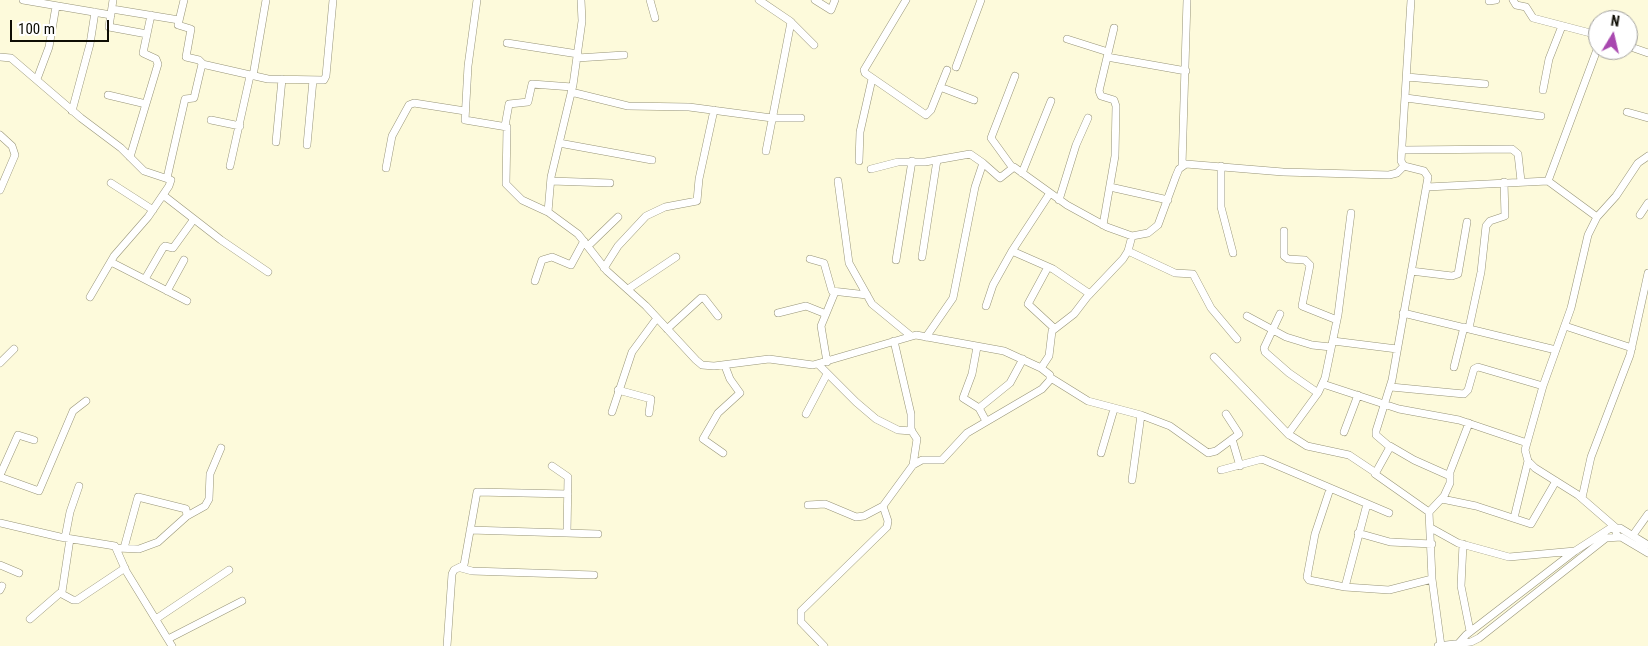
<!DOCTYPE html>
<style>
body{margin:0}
#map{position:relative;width:1648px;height:646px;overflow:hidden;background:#fdfadb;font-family:"Roboto Condensed",sans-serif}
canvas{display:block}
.north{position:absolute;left:1588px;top:10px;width:50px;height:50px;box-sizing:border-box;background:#fff;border:1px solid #9f9e9b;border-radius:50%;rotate:9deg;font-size:14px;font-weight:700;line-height:20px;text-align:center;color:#0e0d04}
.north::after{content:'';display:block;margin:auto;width:18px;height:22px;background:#a848af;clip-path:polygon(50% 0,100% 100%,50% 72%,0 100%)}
.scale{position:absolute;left:10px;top:20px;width:99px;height:22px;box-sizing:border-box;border:2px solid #0e0d04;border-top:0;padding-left:6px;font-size:15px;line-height:18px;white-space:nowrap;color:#0e0d04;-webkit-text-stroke:4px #fff;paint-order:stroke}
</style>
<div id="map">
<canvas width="1648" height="646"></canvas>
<div class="north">N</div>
<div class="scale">100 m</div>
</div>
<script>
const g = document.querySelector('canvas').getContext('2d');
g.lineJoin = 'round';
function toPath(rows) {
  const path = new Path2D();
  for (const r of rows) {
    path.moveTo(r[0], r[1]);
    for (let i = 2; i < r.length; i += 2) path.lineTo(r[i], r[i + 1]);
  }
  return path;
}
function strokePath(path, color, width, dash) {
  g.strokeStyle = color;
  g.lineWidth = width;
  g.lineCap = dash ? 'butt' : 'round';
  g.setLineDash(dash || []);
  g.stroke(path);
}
const street = toPath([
 [23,0,111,15],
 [113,0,109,27,147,34],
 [184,0,178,25,191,29,186,57,199,60,203,64],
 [477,0,468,66,465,120,507,127,506,184,522,200,548,212],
 [581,0,582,21,573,85,551,177,548,212,578,234,607,271,646,306,696,360,702,365,714,366,769,359,813,365,916,335,1004,351,1041,368,1050,375,1050,380,1042,389,967,433,942,460,922,460,913,465,883,506,888,521,887,527,801,611,801,622,824,646],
 [650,0,655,18],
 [759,0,790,21,814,45],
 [815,0,831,10,835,0],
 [906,0,864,70,865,73,926,115,931,110,947,70],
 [1411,0,1401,161,1404,166,1424,171,1428,177,1392,380,1376,431,1376,435,1390,447,1375,474,1429,512,1432,579,1441,646],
 [1513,0,1516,5,1526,7,1533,18,1598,35],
 [1489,1,1496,0],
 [112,9,179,20],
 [1067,39,1108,52],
 [507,43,578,54],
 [1628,46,1648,53],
 [0,57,11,58,81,118,121,148,144,171,171,180,169,186,148,217,114,256,90,297],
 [1107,57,1186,71],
 [577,58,624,55],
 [956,67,981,0],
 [253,76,266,0],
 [1407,77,1485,84],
 [37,79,49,47,56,6],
 [940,87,974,100],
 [1543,90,1549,59,1562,26],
 [571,92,628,106,689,107,772,118,801,118],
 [108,95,146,104],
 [1406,98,1541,116],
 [72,111,90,44,95,12],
 [1627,112,1648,118],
 [211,120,240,126],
 [505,126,509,104,528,102,532,84,572,87],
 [0,135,12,146,15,155,0,190],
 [276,142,282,79],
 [559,143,652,160],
 [307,145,313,80],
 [1403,150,1512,149,1518,154,1521,181],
 [766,151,791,22],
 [130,157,158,64,156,59,143,53,151,15],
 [859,161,860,132,872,79],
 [983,163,1000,178,1014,167,1067,205,1107,227,1132,236,1148,233,1158,225,1176,176,1179,169,1186,164,1283,172,1389,175,1397,173,1404,166],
 [230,166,250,76],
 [1182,166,1187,0],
 [1221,166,1221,207,1233,253],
 [1012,167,991,138,1015,76],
 [386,168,392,136,409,105,414,103,465,111],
 [871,169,898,162,925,162,970,154,983,163,975,187,953,298,926,337],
 [1022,173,1051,101],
 [167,178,185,99,194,98,202,64,268,79,324,80,326,76,333,0],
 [551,181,610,183],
 [838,181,849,263,872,304,911,336],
 [1548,181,1598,47],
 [111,183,153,210],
 [1110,187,1168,200],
 [1427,187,1548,181,1597,217],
 [163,195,221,240,268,272],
 [1059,200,1076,145,1088,118],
 [1351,213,1338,315,1325,378,1318,393,1288,434,1307,446,1349,455,1376,473],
 [1640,215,1648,203],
 [1103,225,1115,156,1116,106,1114,100,1101,96,1099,91,1114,28],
 [1284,231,1284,256,1288,259,1305,260,1310,265,1302,306,1337,320],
 [588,246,618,217],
 [1012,251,1053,269,1090,294],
 [1128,251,1175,273,1193,274,1211,308,1237,339],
 [922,257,937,160],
 [810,259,824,263,832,291,867,295],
 [896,260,912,161],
 [111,262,187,301],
 [1048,267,1028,304,1054,328],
 [604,268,618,246,646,216,665,207,697,201,699,179,714,110],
 [1411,271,1452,276,1458,274,1467,222],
 [145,279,163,248,165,246,173,248,194,219],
 [535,281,542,260,552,257,571,265,584,241],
 [628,289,676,257],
 [167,291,184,260],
 [986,306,993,285,1012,251,1050,193],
 [778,313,806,306,826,314],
 [1403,313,1556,350],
 [1280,314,1264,348,1265,352,1289,373,1318,393],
 [1247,316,1286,337,1312,345,1331,347],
 [1565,326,1632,348],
 [1469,328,1481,272,1486,226,1490,221,1505,216,1504,182],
 [667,329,701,298,704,298,718,316],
 [894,341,911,414,911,430,917,439,913,465],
 [1333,341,1397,349],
 [977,347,972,374,963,398,979,408,986,421],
 [1214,357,1289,435],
 [827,362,821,326,835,292],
 [0,363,14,349],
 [818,364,856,402,876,419,898,430,912,431],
 [1454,367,1464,327],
 [1041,368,1049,356,1052,331,1074,314,1087,297,1123,259,1128,251,1132,236],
 [1051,378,1088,401,1141,415,1170,426,1208,453,1216,451,1239,434,1226,414],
 [1323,384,1399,409,1459,420,1527,443],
 [1391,387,1464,394,1468,390,1474,369,1478,367,1543,386],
 [618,390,651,399,649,413],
 [979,408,1010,383,1023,359],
 [612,412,632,352,657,318],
 [806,414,827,374],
 [1344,432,1358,395],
 [1232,439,1240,466],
 [1390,446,1414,460,1450,476],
 [723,453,703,439,718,413,740,393,730,379,725,366],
 [1101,453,1114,409],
 [552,466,568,477,567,533],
 [1221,470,1262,459,1389,513],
 [0,475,18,435,34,440],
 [0,477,39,491,73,411,86,401],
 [1132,480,1141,415],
 [1330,489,1315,534,1307,577,1309,580,1345,587,1389,590,1432,579],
 [1582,498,1591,457,1630,355,1648,273],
 [1442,499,1476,506,1531,524,1556,481],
 [808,505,825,504,856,517,864,516,883,506],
 [1429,512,1444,496,1450,483,1450,472,1469,423],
 [1514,518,1528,461],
 [0,523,60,537,115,546,126,571,172,646],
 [1431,528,1458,543,1509,557,1575,551],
 [470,530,598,534],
 [1358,533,1390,542,1432,544],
 [1633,535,1648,514],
 [1617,537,1615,527,1578,495,1535,468,1528,461,1525,450,1543,386,1571,308,1588,235,1597,217,1616,196,1638,163,1648,156],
 [65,538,70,512,79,486],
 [1463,544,1461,586,1470,631],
 [117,548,139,549,158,542,187,516,205,506,209,499,210,474,221,448],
 [124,548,138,497,186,509,187,516],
 [0,565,19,573],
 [461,568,472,571,594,575],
 [1345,587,1367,504],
 [0,590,2,586],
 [62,592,70,539],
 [30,619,60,593,73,600,77,600,125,568],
 [156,619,229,570],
 [168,639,242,601],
 [1458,644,1466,635,1575,551,1609,529,1620,528,1648,545],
 [447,646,452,574,454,570,464,565,477,492,568,494],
 [1438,646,1471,642,1479,638,1606,538,1621,537,1648,553]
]);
strokePath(street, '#979478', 8);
strokePath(street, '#fff', 7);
</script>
